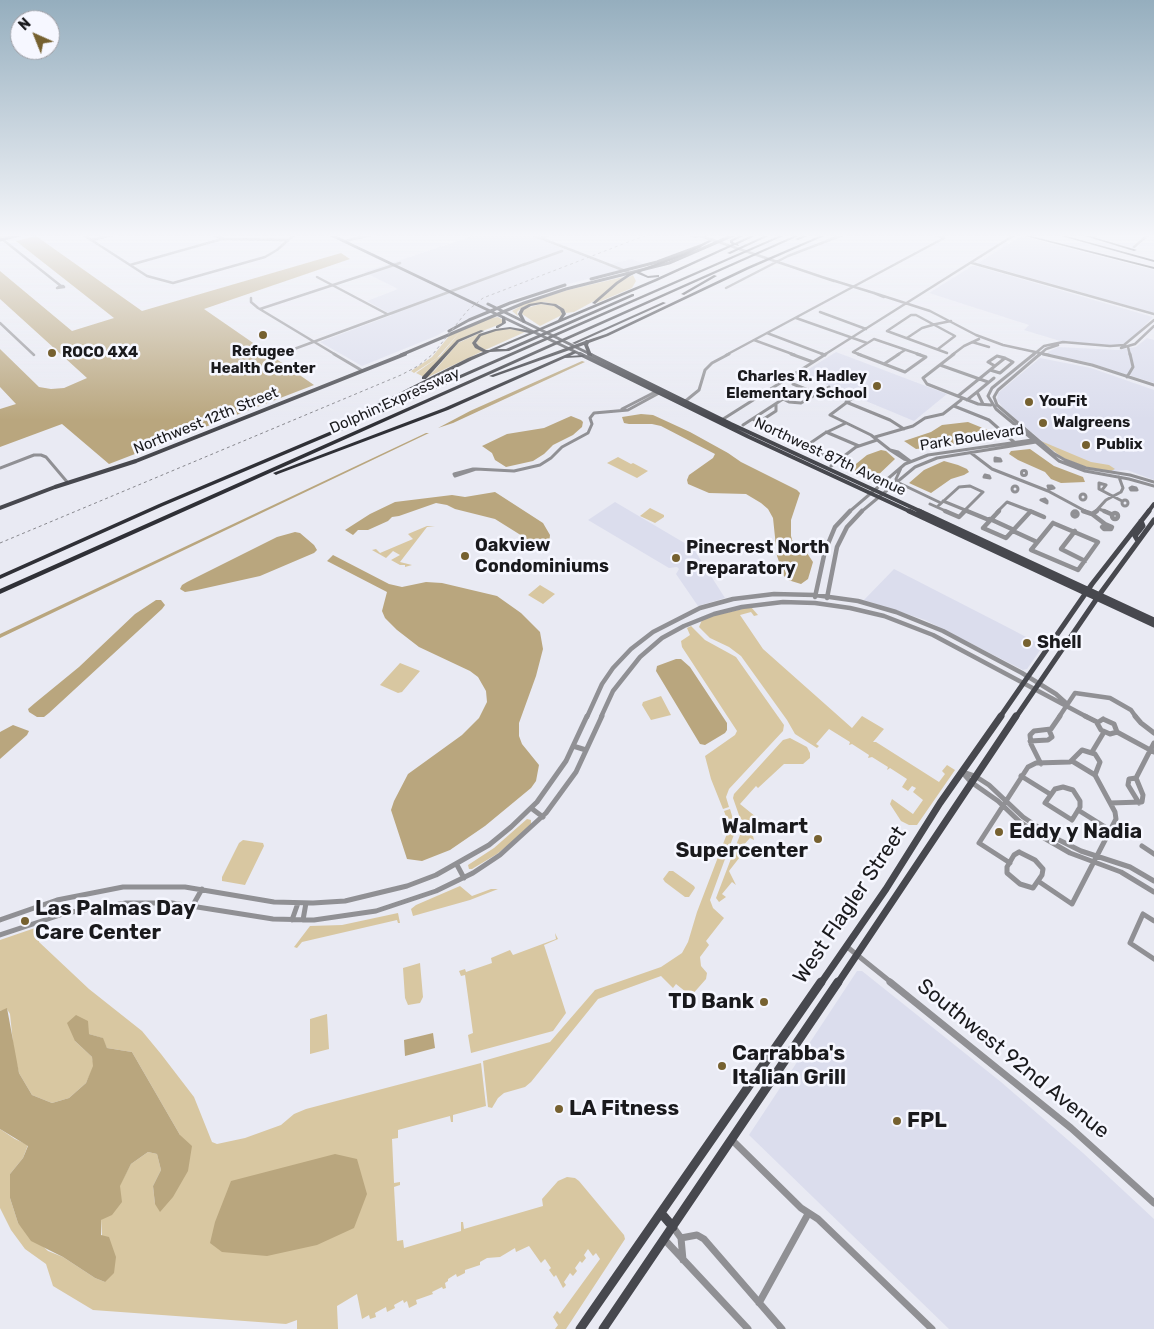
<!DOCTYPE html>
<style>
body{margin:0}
#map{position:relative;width:1154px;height:1329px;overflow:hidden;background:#e9eaf3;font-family:Rubik,sans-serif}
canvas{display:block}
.north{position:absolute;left:10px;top:10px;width:50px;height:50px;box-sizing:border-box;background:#f6f7ff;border:1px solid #9e9fa5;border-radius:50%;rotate:316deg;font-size:14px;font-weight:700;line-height:20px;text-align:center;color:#1a1a1d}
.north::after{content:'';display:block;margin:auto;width:18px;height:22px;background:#766130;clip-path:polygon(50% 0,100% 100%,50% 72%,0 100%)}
</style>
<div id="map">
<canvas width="1154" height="1329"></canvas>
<div class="north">N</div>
</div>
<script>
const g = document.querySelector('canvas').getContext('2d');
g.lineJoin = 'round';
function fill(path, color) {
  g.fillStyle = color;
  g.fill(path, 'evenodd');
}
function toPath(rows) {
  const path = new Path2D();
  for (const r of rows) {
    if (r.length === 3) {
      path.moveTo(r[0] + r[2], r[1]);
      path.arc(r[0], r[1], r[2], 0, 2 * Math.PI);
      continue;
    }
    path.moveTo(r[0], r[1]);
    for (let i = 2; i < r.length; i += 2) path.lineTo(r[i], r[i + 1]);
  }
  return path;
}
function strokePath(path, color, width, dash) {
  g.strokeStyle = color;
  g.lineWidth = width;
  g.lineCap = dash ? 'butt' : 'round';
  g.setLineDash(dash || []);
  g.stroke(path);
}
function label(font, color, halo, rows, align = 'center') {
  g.font = font + ' Rubik,sans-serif';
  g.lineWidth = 5;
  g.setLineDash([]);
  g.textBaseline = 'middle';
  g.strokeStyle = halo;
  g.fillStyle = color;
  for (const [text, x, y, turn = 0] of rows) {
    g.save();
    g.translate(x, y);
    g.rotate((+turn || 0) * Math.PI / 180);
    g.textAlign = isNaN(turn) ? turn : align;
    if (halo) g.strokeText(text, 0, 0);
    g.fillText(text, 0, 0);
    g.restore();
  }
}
fill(toPath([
 [479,234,526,234,606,265,632,259,644,264,516,298,465,320,436,336,362,366,320,342,392,315,367,301,398,289,364,272],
 [1021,236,1154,270,1154,313,978,263],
 [972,266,976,266,1153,317,1129,341,1123,344,1109,345,1060,341,1024,330,1029,325,929,293],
 [1147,338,1154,340,1154,383,1087,362,1049,355,1048,352,1058,347,1118,350,1136,347],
 [836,352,947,394,914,421,801,374],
 [1040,358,1091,368,1154,390,1154,480,1127,470,1111,471,1055,452,1003,408,997,400,998,393],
 [615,502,693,548,725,598,698,606,676,574,679,569,677,567,669,568,588,520],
 [894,569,1011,629,1043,646,1027,669,1023,670,925,620,864,600],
 [857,971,862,971,1001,1082,1083,1153,1154,1219,1154,1329,949,1329,749,1135]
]), '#dbdded');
fill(toPath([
 [633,275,636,281,632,288,594,304,619,282],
 [623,277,596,300,574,312,566,313,559,305,544,302,523,307,517,312,518,316,512,311,519,307,515,307,568,290],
 [541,304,555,306,560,308,562,315,540,326,522,314,523,309],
 [498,317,503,320,503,323,457,341,424,377,416,373,440,356,460,332,437,358,414,373,411,371,432,357,449,336,491,318],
 [510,329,525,332,485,350,476,344,478,338,483,334,495,330],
 [482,332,473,343,483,351,424,379,435,370,458,343],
 [1041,441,1091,462,1109,465,1115,469,1111,471,1086,467,1063,458],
 [618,457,631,464,633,463,648,471,637,478,607,463],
 [650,508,664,515,664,517,655,523,640,516],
 [427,526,435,527,427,527,400,562,412,565,405,567,405,565,400,565,391,560,400,555,393,551,386,558,372,550,376,549,380,553,413,539,408,534],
 [540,585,555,594,543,604,528,595],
 [751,607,758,615,754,616,751,612,740,615,763,649,852,728,862,716,884,729,873,742,876,742,939,782,945,774,942,771,947,765,955,770,917,825,909,825,901,821,890,804,892,799,913,814,923,800,913,792,916,788,912,786,908,791,902,787,907,779,890,768,887,770,888,767,872,757,868,758,869,755,852,744,849,745,850,742,829,729,816,744,819,746,817,748,795,734,787,720,741,656,729,647,710,638,699,627,702,620,712,616],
 [691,626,705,640,736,657,784,725,783,731,729,789,726,797,729,807,723,809,711,779,705,756,735,735,737,731,682,647,681,641,690,635,687,628],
 [400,663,420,671,402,692,398,693,380,685],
 [661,696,671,715,651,720,642,705,643,702],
 [790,738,807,747,810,753,810,758,803,764,784,764,758,788,756,786,740,804,761,821,754,829,740,818,733,798,734,794,783,740],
 [730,809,736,829,710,900,713,908,724,918,706,941,709,945,700,957,701,966,707,973,706,979,691,996,676,984,673,988,661,976,598,999,531,1082,525,1087,504,1093,498,1098,492,1108,488,1107,483,1061,550,1042,595,990,661,967,682,953,688,942,697,912,728,831,728,822,724,811],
 [527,819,531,820,531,825,518,837,497,854,472,869,469,869,468,865,494,848],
 [746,833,753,836,754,840,750,838,740,849,743,853,729,871,736,885,732,882,722,894,726,897,719,902,716,898,740,835],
 [243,840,263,843,264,846,245,885,222,881,222,877,239,843],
 [669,871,673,871,694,886,695,888,689,897,685,897,665,882,663,879],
 [460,886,472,896,491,889,498,889,470,900,413,916,411,909,416,905],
 [398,913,400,923,398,923,397,920,302,942,297,948,294,947,310,926,342,925],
 [38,927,39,942,89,989,142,1031,161,1054,194,1097,212,1142,217,1144,245,1138,281,1125,294,1114,306,1109,481,1063,486,1106,453,1115,453,1122,451,1122,450,1116,398,1130,398,1138,392,1139,394,1183,400,1182,400,1185,394,1187,397,1241,403,1240,404,1248,461,1231,461,1222,463,1222,464,1229,543,1206,542,1199,558,1181,567,1177,575,1178,579,1181,624,1235,625,1239,566,1329,555,1329,558,1325,553,1317,557,1311,560,1314,600,1259,596,1253,593,1256,588,1249,584,1255,586,1258,582,1263,580,1261,575,1268,577,1271,573,1276,570,1273,564,1282,566,1285,563,1288,556,1275,554,1277,549,1270,551,1268,545,1259,541,1263,529,1246,516,1252,515,1248,500,1257,487,1258,480,1262,480,1265,465,1270,465,1273,457,1277,456,1274,448,1279,448,1281,445,1283,446,1288,443,1289,442,1287,432,1292,433,1294,416,1300,417,1304,409,1308,407,1301,404,1303,403,1300,394,1305,395,1308,387,1312,386,1307,375,1313,376,1317,370,1319,369,1315,362,1319,357,1294,337,1306,338,1329,297,1329,297,1320,286,1324,93,1310,53,1286,46,1264,25,1249,11,1230,0,1208,0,1129,15,1139,28,1145,23,1158,10,1174,10,1198,18,1223,48,1251,63,1257,95,1278,105,1282,101,1220,131,1164,148,1152,157,1154,161,1170,153,1186,155,1204,180,1135,132,1052,107,1048,102,1038,89,1034,75,1041,92,1057,94,1066,86,1083,69,1098,52,1103,32,1095,19,1073,14,1053,10,1014,7,1009,0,1011,0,940],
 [555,933,558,939,544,945,566,1013,553,1031,471,1053,468,1035,473,1033,465,975,461,976,459,971,465,969,466,972,492,963,491,958,510,950,513,955,556,939],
 [420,963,423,997,420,1003,408,1005,405,998,403,968],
 [327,1014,329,1049,310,1054,310,1019]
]), '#d8c7a1');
fill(toPath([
 [36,236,142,311,341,253,350,259,204,309,314,385,109,464,62,424,0,447,0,409,16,404,0,387,0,349,39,387,51,389,64,388,87,378,0,299,0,271,72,331,114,318,16,241],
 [582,361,585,362,453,423,438,428,470,411],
 [641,414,653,415,690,432,728,453,741,462,797,490,800,493,791,520,791,536,793,543,807,553,813,562,808,579,801,584,788,580,784,576,777,556,773,518,768,509,761,503,746,494,709,493,688,484,687,480,689,475,713,458,715,454,661,426,652,424,629,424,624,423,622,417],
 [571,416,581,420,583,422,582,427,573,435,553,445,544,454,533,461,506,467,495,460,492,453,482,446,507,434,544,428],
 [968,422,990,431,995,433,995,436,992,439,925,448,916,449,904,441,931,432,942,425],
 [426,433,429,433,0,638,0,634],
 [1030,449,1054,466,1083,477,1085,482,1061,483,1051,479,1045,472,1018,460,1009,454,1011,451],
 [881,450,886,451,895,459,875,478,866,478,851,468,867,455],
 [944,461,958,465,967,469,969,472,964,475,951,479,931,493,909,483,924,470],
 [495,492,543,523,550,535,549,543,543,546,535,544,495,519,455,509,447,505,436,503,399,516,392,517,388,521,368,530,358,530,353,535,345,530,370,514,395,502,452,495,465,497],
 [295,532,300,533,314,545,317,550,314,553,260,576,197,590,185,592,180,589,182,585,187,582,277,537],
 [333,555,389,584,402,587,426,582,442,583,497,596,521,613,540,632,543,649,536,676,519,723,519,736,522,744,539,765,536,781,531,788,485,826,450,850,422,861,407,859,391,810,394,801,408,774,462,735,479,718,487,702,486,691,478,677,470,671,419,647,397,630,385,618,382,611,387,592,327,561],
 [156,600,161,600,165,605,162,609,49,713,44,717,37,717,29,712,28,709,35,703,79,667,135,614],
 [676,659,681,659,690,667,727,723,727,730,725,733,705,745,700,744,656,671,657,666],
 [13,725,29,731,27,735,0,759,0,732],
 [7,1008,19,1073,32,1095,52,1103,69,1098,86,1083,93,1066,92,1057,75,1041,67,1023,76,1015,88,1021,89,1034,103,1038,107,1048,132,1052,180,1135,192,1146,188,1171,173,1197,160,1212,155,1204,153,1186,161,1170,157,1154,148,1152,131,1164,120,1186,122,1202,112,1215,101,1220,101,1235,109,1237,116,1257,114,1273,105,1282,95,1278,63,1257,31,1241,18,1223,10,1198,10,1174,23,1158,28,1146,0,1129,0,1011],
 [433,1033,435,1048,405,1056,404,1040],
 [335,1154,357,1159,367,1194,354,1228,317,1245,267,1256,222,1252,210,1243,215,1222,231,1181]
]), '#b9a67e');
strokePath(toPath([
 [0,237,12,234]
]), '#b9a67e', 2.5);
strokePath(toPath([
 [82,234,147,276,173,283,265,257,277,250,295,234],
 [211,234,224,239,286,240],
 [530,234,628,272],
 [688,234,697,237],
 [695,234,822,277],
 [933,234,944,238],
 [1091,235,1154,234],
 [540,238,551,234],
 [2,239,61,286],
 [92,240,116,234],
 [345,241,375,234],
 [1134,247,1149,234],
 [972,263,1154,314],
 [130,265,222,239],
 [523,265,562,251],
 [317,277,387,314],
 [834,281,822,277,874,293],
 [60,286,63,286,64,287,57,288,60,286],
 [726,288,788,256,845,234],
 [884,297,874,293,930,311,976,335,1003,345,1049,355],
 [251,298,251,302,258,308,336,355],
 [260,309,400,263],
 [820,312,866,329],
 [796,318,867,343],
 [946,322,936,324,951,321],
 [0,323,34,355],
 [887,331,911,315,916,315,955,336,938,349],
 [887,331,947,353],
 [767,333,825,355],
 [907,338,922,328,936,324],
 [754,340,795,355],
 [972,342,989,347],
 [1128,347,1130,355],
 [1121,348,1135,344,1154,326],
 [286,352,525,264],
 [726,355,944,238],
 [824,355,1016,234],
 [861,355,853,352,874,339,921,355],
 [897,355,905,350],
 [952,355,964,346,979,339],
 [1033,355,1044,346,1063,342,1110,346,1124,345,1154,320],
 [1039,355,1046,349,1058,345]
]), '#909094', 2.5);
strokePath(toPath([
 [334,354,361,370],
 [791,354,813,362],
 [822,354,825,355],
 [858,354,905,372,926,357,917,354],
 [954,354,923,378,927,384,978,404,991,405],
 [1034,354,992,388,988,396,996,409,1059,461,1085,471,1129,479,1154,486],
 [1040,354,998,390,994,397,997,405,1053,453,1065,460,1086,468,1130,475,1154,482],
 [1043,354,1092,365,1154,385],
 [997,356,1005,358,995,366,988,362,997,356],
 [884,364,899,354],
 [940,365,988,382],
 [990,370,1000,373,1013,362,1005,358],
 [1127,377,1133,367,1130,354],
 [793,384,818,394],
 [767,391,789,402,801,403,829,387],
 [977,392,994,378],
 [958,396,995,366],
 [854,397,830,415,871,435,890,450],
 [967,400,977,392,983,404],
 [846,402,890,420,904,429],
 [683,403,699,390,705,370,712,363,729,354],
 [954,406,989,420,1014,442],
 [622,409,657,391],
 [752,419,784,434],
 [720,421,826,354],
 [759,422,776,411,776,404],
 [743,425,783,399],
 [826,432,859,446],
 [875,437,913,426,925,418,943,414,961,400],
 [796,442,837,461],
 [806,446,825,433,846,423],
 [890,450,898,452,910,461,904,459,890,450],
 [971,453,992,469,1048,491,1087,512],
 [995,458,1000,459,1001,461,995,461,995,458],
 [831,466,856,447,877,440],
 [0,468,34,455,41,455,46,457,68,483],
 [473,469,476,469,455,476,454,474,473,469],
 [476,469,514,471,540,465,551,458,562,447,588,433,592,424,590,418,594,413,628,410,661,392],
 [1024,473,2.5],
 [985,475,989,476,990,478,984,477,985,475],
 [897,482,941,503],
 [897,482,896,479,901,468],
 [1048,486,1052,486,1054,488,1049,489,1048,486],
 [1015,489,3],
 [1132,487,1136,488,1137,490,1131,490,1130,488,1132,487],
 [1102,490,1106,485,1099,483,1099,489,1122,501],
 [1083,497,3],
 [1045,499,1047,501,1047,503,1041,500,1045,499],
 [1125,503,3],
 [943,501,970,512],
 [930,504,948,512],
 [937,507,959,487,970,486,983,492,963,512],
 [1099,509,1107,512],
 [849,512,905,464,928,455,1032,440],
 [861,512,915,467,937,458,1036,442],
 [997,512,1007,502,1033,512],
 [1095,512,1106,500,1121,492,1123,488,1119,477]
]), '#909094', 3);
strokePath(toPath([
 [945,511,959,517,965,511],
 [967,511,989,520],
 [999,511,983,528,1006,538,1030,512],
 [1030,511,1044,517],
 [1083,511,1092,514,1105,524],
 [1104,511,1111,514],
 [1075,514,2.5],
 [1115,516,3],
 [1092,514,1097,511],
 [990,519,1014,530],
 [1053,523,1098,542,1078,570,1031,550,1053,523],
 [1105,524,1112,527,1111,529,1104,529,1102,527,1105,524],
 [1013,531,1037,542],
 [1075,531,1061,549,1085,561],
 [815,597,825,551,835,527,850,511],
 [827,598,837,547,847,527,862,511],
 [587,717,602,684,613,668,631,649,653,632,700,608,733,599,774,594,815,595,858,601,896,612,943,631,1022,673,1056,694,1066,703],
 [601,717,613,691,640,657,662,638,684,626,714,614,742,607,783,602,815,603,850,608,884,616,933,635,1087,717],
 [1059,717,1075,693,1110,698,1131,710,1136,717]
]), '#909094', 4.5);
strokePath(toPath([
 [1085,716,1097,722],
 [1135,716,1141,723,1154,733],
 [1103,719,1114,724,1117,732,1110,734,1101,730,1097,723,1103,719],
 [1117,732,1154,752],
 [1030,741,1048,740,1052,737,1049,730],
 [573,746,586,750],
 [1092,752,1104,732],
 [1072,761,1095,775],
 [1041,764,1031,744,1030,735,1034,731,1051,729,1060,716],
 [962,772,971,782,998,801,1020,822,1044,838,1070,853,1121,872,1154,892],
 [963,772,975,776,989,785,1023,817,1053,837,1081,851,1130,867,1154,881],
 [1021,776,1050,794],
 [1136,778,1129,779,1128,785,1139,803],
 [1063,787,1073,790,1080,801,1080,807,1072,820,1045,803,1055,789,1063,787],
 [1110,803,1142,802,1143,795,1136,778,1154,743],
 [531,808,543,817],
 [1078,810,1110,830],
 [1142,846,1154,854],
 [1019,852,1035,860,1043,869,1042,875,1033,888,1020,884,1007,873,1007,867,1014,855,1019,852],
 [1010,863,979,843,1028,767,1036,763,1070,762,1082,750,1095,754,1100,762,1095,775,1115,812,1116,819,1072,904,1038,881],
 [457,865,464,878],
 [193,905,202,889],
 [0,920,57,900,123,887,185,887,274,902,313,903,345,901,407,886,436,875,489,845,511,827,537,802,566,761,587,716],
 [292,920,298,903],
 [303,920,306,903],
 [1154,921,1143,914,1130,943,1154,959],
 [0,935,66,913,126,903,172,903,273,919,314,920,376,911,436,891,473,873,500,855,546,813,576,772,602,716],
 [846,946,892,983]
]), '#909094', 5);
strokePath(toPath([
 [890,982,1071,1128,1154,1203],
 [732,1140,801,1208,818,1219,932,1329],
 [673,1227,681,1238,683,1260],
 [681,1238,697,1235,704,1239,782,1329],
 [664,1239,748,1329],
 [759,1303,808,1214]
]), '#909094', 7);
strokePath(toPath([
 [329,234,582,355],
 [0,240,23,234],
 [591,279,657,262,700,246],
 [488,304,592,355],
 [449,331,469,320,510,303,565,285],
 [401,355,524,303,566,289,669,263,736,234]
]), '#47484e', 3);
strokePath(toPath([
 [580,354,749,437,911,512],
 [589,354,731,424,922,512],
 [0,508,55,487,136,461,405,354],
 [1148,512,1154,504]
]), '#47484e', 4);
strokePath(toPath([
 [909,511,1154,625],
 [919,511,1154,620],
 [1138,541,1135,536,1143,526,1141,521],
 [1000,717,1092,584,1149,511],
 [1016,717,1102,591,1154,520]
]), '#47484e', 5);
strokePath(toPath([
 [821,983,886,889,940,803,1001,716],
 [838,983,1016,716]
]), '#47484e', 7);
strokePath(toPath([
 [661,1213,673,1227],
 [580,1329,821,982],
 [603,1329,838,982]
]), '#47484e', 9);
fill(toPath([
 [743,234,747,234,733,241,733,242,735,243,754,234,759,234,738,244,739,246,735,245,657,281,497,349,506,349,632,294,634,294,634,296,509,351,490,352,472,360,340,426,336,425,468,358,483,352,475,348,472,343,479,334,495,329,510,327,533,331,558,320,562,314,560,310,554,306,541,304,531,306,524,310,522,314,526,322,523,323,518,314,521,308,529,304,541,302,556,304,564,309,566,314,563,318,655,279,732,244,730,243,730,240,743,234],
 [510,329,529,333,489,350,486,350,479,346,476,343,481,336,496,331,510,329],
 [768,234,773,234,730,254,727,253,768,234],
 [783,234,788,234,345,429,163,506,0,579,0,575,159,504,341,427,783,234],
 [798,234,803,234,0,594,0,589,798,234],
 [807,234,812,234,798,240,795,239,807,234],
 [824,234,829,234,749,269,608,336,589,343,588,345,592,355,592,356,588,355,584,345,493,377,489,376,585,341,586,340,588,340,606,334,747,267,824,234],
 [1017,234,1023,234,1154,267,1154,269,1017,234],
 [1054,234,1059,234,1154,260,1154,262,1054,234],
 [1078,234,1083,234,1137,250,1134,251,1078,234],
 [709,240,712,241,686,255,640,272,648,276,658,275,659,275,659,277,648,278,636,273,630,276,618,284,595,304,592,303,616,282,628,274,684,253,709,240],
 [714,275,717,276,684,295,681,294,714,275],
 [663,302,666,303,575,344,572,343,663,302],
 [502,316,505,317,506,323,498,328,496,328,496,326,502,323,502,316],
 [481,330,484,331,459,342,426,379,422,379,422,377,457,340,481,330],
 [574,351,576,352,576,353,570,356,583,355,585,356,583,357,565,358,448,410,278,474,276,475,273,473,444,408,574,351]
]), '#2f3036');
strokePath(toPath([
 [0,543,401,375,418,366,433,354,467,311,483,298,649,234]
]), '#87878d', 1, [3, 3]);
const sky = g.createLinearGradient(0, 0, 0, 420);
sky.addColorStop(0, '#95aebe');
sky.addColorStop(0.56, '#f5f6fa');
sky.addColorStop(1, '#f5f6fa00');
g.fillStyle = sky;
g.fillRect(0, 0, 1154, 420);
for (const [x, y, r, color] of [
 [263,335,5,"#766130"],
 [52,353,5,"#766130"],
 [877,386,5,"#766130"],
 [1029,402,5,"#766130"],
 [1043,423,5,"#766130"],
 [1086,445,5,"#766130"],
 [465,556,5,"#766130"],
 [676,558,5,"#766130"],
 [1027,643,5,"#766130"],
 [999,832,5,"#766130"],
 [818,839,5,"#766130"],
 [25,921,5,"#766130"],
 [764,1002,5,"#766130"],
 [722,1066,5,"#766130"],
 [559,1109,5,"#766130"],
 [897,1121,5,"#766130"]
]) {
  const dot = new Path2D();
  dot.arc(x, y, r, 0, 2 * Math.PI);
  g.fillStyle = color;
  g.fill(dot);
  strokePath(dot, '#f6f7ff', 2);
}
label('bold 15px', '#1a1a1d', '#f6f7ff', [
 ["Refugee",263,352,"center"],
 ["Health Center",263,369,"center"],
 ["ROCO 4X4",62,353],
 ["Charles R. Hadley",867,377,"right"],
 ["Elementary School",867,394,"right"],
 ["YouFit",1039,402],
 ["Walgreens",1053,423],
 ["Publix",1096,445]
], 'left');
label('15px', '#1a1a1d', '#f6f7ff', [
 ["Dolphin Expressway",395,401,-24],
 ["Northwest 12th Street",206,421,-22],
 ["Park Boulevard",972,438,-9],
 ["Northwest 87th Avenue",830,457,25]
]);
label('bold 18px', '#1a1a1d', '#f6f7ff', [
 ["Oakview",475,546],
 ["Condominiums",475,567],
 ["Pinecrest North",686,548],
 ["Preparatory",686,569],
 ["Shell",1037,643]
], 'left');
label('bold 21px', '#1a1a1d', '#f6f7ff', [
 ["Walmart",808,827,"right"],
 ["Supercenter",808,851,"right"],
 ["Eddy y Nadia",1009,832],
 ["Las Palmas Day",35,909],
 ["Care Center",35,933],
 ["TD Bank",754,1002,"right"],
 ["Carrabba's",732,1054],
 ["Italian Grill",732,1078],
 ["LA Fitness",569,1109],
 ["FPL",907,1121]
], 'left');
label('21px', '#1a1a1d', '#f6f7ff', [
 ["West Flagler Street",850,905,-56],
 ["Southwest 92nd Avenue",1013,1059,39]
]);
</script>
